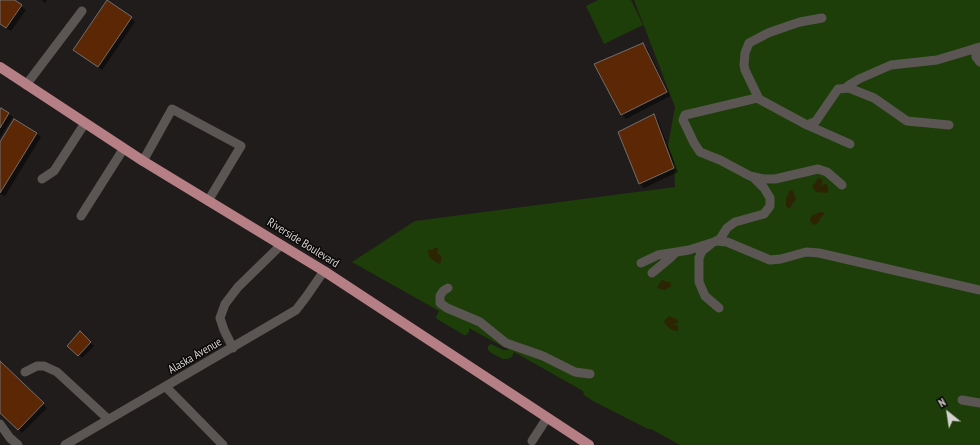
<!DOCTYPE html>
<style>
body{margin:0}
#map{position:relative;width:980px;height:445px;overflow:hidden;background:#201c1b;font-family:"PT Sans Narrow",sans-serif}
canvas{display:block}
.north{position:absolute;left:928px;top:393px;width:40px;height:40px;-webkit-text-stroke:3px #090707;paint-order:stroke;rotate:330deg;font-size:11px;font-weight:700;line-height:16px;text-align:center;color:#d5d2d1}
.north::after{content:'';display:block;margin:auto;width:14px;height:18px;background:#d5d2d1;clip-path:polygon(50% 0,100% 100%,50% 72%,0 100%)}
</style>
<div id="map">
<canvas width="980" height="445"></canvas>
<div class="north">N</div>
</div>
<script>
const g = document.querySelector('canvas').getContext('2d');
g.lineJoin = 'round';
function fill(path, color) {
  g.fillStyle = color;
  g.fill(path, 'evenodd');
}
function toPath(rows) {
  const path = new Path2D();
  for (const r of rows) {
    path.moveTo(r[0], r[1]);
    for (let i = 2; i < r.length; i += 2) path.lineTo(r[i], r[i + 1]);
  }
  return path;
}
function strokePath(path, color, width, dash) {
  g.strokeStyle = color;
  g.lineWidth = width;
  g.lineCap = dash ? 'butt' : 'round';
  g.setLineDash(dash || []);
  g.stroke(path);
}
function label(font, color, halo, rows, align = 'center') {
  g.font = font + ' "PT Sans Narrow",sans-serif';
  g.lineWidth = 3;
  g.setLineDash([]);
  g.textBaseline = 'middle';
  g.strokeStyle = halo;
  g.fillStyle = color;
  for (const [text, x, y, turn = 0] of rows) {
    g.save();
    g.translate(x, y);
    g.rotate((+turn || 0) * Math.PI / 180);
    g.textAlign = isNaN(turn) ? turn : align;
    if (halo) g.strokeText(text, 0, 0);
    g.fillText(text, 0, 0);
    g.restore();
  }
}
fill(toPath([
 [598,0,631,0,643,25,604,44,586,6],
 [634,0,980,0,980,445,680,445,651,429,648,429,593,401,584,395,583,391,514,352,512,357,507,359,503,359,493,354,488,350,488,346,491,344,503,350,509,350,469,328,469,332,466,335,464,335,437,319,436,317,439,311,352,262,415,221,675,187,674,162,668,146,675,107]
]), '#1d3e08');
fill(toPath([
 [819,178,823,180,821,185,826,184,828,186,828,191,827,193,816,192,813,188,812,185,815,184,817,179],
 [790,190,793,191,796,199,789,209,786,206,786,198],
 [820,212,823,212,824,215,821,217,818,223,813,225,810,221,811,216],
 [435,248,438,248,437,253,441,256,441,262,439,264,430,258,428,252,429,249,432,250],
 [662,280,671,283,671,286,665,290,659,289,657,287],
 [669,316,678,320,678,323,673,324,678,326,678,331,672,330,665,324,664,321]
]), '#2c2403');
fill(toPath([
 [0,0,13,0,26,10,11,31,0,24],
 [41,0,47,0,45,3],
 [131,18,135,22,102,70,74,50],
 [643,44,647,48,670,96,626,119,622,115,596,64],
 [2,109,13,117,0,138,0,111],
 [654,116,658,120,678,172,644,188,640,184,619,132],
 [36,133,41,137,5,196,0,194,0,144],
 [80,333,94,346,82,358,68,346],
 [0,362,47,408,22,433,0,412]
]), '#0007');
const building = toPath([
 [0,0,15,0,22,5,6,28,0,24,0,0],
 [107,0,132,17,98,67,73,50,107,0],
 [643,43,667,92,621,115,594,64,643,43],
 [1,108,9,113,0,128,0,110,1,108],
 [654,114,674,168,639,184,618,132,654,114],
 [14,119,37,133,0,193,0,142,14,119],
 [80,331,91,342,78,356,67,346,80,331],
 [0,361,44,403,18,430,0,413,0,361]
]);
fill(building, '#5c2704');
strokePath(building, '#736e6c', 1);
strokePath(toPath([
 [976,48,976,57,980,62],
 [26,85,82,11],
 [846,88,849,85,859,79,891,65,937,60,980,47],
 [759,99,745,70,744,65,745,53,749,43,768,33,785,27,800,22,822,18],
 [807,125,850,144],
 [143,161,172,109,241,146,208,201],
 [42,179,54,171,85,123],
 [842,185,827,172,818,169,775,179,763,179,750,176,720,160,700,152,694,143,685,124,683,120,685,115,757,98,807,125,816,121,838,89,849,88,874,98,907,121,949,125],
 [81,216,124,148],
 [716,241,727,242,770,260,781,259,806,252,819,253,980,290],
 [711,244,702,251,699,258,699,282,705,296,719,308],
 [641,263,658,255,689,250,714,242,720,239,727,228,735,222,764,214,770,206,770,198,764,188,753,177],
 [652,273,670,258,676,252],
 [448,288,443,291,440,296,440,303,447,308,480,322,506,343,543,356,575,372,590,374],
 [233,348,224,330,220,318,225,304,238,287,281,245],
 [25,372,37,366,44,366,57,372,108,419],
 [166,387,223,445],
 [962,400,980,403],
 [0,424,10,438,18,445],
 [532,441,547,418],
 [65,445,296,310,306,297,324,271]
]), '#5b5654', 9);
strokePath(toPath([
 [0,67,143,161,324,271,589,445]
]), '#b67f85', 10);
label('12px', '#d5d2d1', '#090707', [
 ["Riverside Boulevard",303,243,32],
 ["Alaska Avenue",195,356,-30]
]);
</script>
